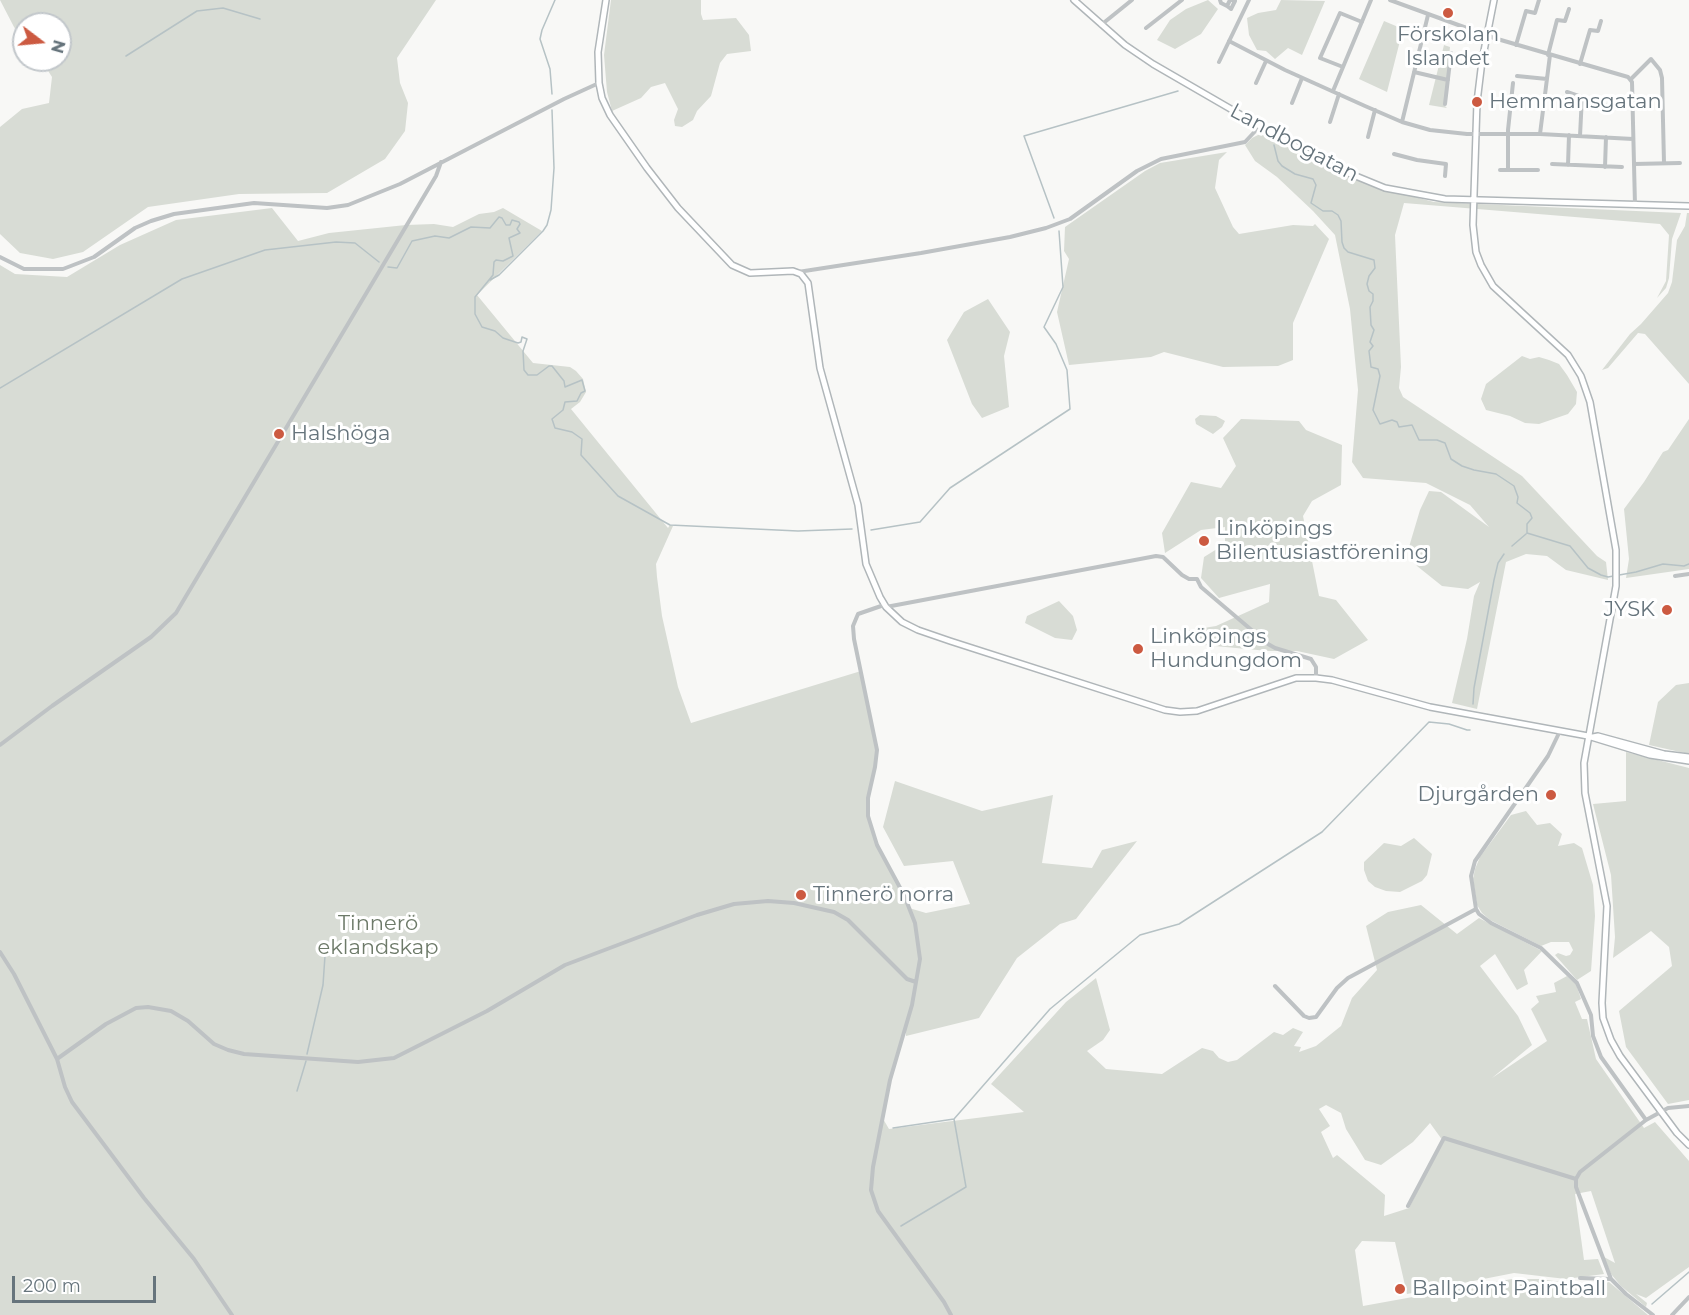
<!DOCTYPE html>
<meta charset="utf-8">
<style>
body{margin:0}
#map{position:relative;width:1689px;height:1315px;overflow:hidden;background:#f8f8f6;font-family:Montserrat,sans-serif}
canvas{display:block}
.north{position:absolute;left:12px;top:12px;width:60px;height:60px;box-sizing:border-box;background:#fff;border:2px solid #c2c7cb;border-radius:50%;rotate:106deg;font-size:16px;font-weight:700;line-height:24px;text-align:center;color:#66747c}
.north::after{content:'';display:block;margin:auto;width:21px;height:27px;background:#cc5a41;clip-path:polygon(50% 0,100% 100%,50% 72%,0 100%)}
.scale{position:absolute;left:12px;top:1276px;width:144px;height:27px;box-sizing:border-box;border:3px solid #66747c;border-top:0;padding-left:8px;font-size:18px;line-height:21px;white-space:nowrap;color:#66747c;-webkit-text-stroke:4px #fff;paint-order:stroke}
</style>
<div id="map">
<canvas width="1689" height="1315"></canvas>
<div class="north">N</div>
<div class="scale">200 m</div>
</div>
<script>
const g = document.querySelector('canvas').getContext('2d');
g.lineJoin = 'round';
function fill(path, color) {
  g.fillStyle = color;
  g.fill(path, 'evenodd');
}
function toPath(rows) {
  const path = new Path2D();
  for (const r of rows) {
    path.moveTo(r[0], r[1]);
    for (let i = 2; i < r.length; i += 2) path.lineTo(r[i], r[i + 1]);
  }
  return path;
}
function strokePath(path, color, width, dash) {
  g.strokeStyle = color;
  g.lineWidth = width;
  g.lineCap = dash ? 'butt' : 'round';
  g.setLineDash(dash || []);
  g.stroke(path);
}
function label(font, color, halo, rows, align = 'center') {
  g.font = font + ' Montserrat,sans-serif';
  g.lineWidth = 6;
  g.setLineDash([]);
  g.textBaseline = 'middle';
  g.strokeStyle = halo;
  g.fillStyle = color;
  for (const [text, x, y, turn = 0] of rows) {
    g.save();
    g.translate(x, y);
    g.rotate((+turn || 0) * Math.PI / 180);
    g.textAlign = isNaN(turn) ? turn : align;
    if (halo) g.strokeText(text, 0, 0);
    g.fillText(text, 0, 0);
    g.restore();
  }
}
fill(toPath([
 [0,0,436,0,397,58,400,83,408,103,405,131,385,159,327,193,239,194,148,207,83,252,53,259,20,253,0,234,0,127,22,109,49,103,52,77,41,60,60,60,60,24,24,24,24,39,14,27],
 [611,0,701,0,701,14,703,20,736,18,749,35,751,51,727,54,720,63,711,96,697,111,693,120,682,127,675,126,674,120,678,109,665,83,651,87,641,98,612,111,607,92,604,55],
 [1208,0,1218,9,1201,34,1175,49,1157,40,1170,20,1186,9],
 [1281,0,1325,1,1302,55,1288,48,1275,59,1266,51,1257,50,1249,35,1247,18,1258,13,1276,10],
 [1384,21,1403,29,1387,92,1359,79],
 [1444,45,1450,47,1444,105,1447,108,1429,105],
 [1264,132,1316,161,1366,184,1434,202,1681,213,1672,239,1669,278,1666,288,1657,298,1666,281,1669,235,1660,224,1404,203,1395,235,1401,367,1399,388,1403,397,1522,476,1597,556,1606,562,1608,580,1566,570,1547,556,1526,554,1506,562,1477,709,1452,703,1467,639,1474,596,1480,582,1468,589,1442,586,1417,566,1409,547,1420,510,1429,491,1441,492,1489,527,1470,505,1426,483,1363,478,1352,462,1358,390,1350,309,1335,235,1313,211,1277,177,1255,161,1245,145,1252,138],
 [1227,152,1219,160,1215,188,1233,227,1239,234,1293,225,1313,226,1315,224,1329,239,1293,323,1293,360,1278,366,1223,367,1164,352,1151,357,1069,365,1057,312,1069,259,1064,251,1065,227,1145,171,1160,163],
 [272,208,298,241,329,233,406,225,434,224,453,227,479,214,494,212,503,208,542,231,477,295,533,363,570,367,576,371,583,379,586,392,580,402,571,409,668,528,670,525,673,526,656,564,657,577,662,616,678,687,691,723,861,671,876,746,876,760,867,805,877,846,909,908,926,913,970,904,953,861,904,866,883,827,895,781,982,811,1053,795,1042,863,1092,868,1102,850,1137,841,1076,919,1060,924,1017,958,979,1018,906,1036,906,1023,882,1117,889,1129,1024,1112,991,1084,1066,1002,1096,978,1110,1030,1103,1040,1087,1051,1106,1069,1162,1074,1202,1048,1213,1051,1219,1058,1228,1062,1237,1060,1274,1032,1283,1035,1293,1028,1303,1032,1294,1046,1301,1047,1299,1052,1316,1046,1341,1026,1352,998,1377,970,1366,926,1388,912,1421,905,1457,934,1479,918,1542,951,1524,970,1528,984,1517,990,1495,954,1480,966,1518,1016,1532,1045,1492,1078,1547,1041,1531,1009,1539,1002,1536,996,1556,992,1554,983,1567,976,1576,984,1581,999,1575,1002,1582,1019,1587,1019,1596,1059,1644,1128,1655,1122,1689,1161,1689,1267,1646,1298,1636,1294,1647,1303,1646,1307,1621,1286,1611,1274,1604,1257,1615,1263,1591,1191,1575,1194,1584,1260,1598,1259,1604,1274,1566,1279,1514,1273,1407,1294,1395,1242,1362,1241,1355,1250,1363,1306,1512,1279,1539,1279,1568,1283,1573,1286,1592,1286,1609,1282,1648,1315,0,1315,0,265,15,274,67,277,120,245,176,220],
 [1326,1105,1341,1113,1346,1129,1365,1160,1381,1165,1413,1142,1430,1123,1443,1141,1409,1208,1384,1216,1385,1195,1337,1155,1333,1158,1321,1132,1330,1126,1319,1109],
 [1687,213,1689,213,1689,384,1645,334,1638,333,1608,368,1602,370,1630,334,1641,324,1668,293,1672,282,1677,240,1685,226],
 [988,299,1010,332,1004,356,1009,407,982,418,972,404,947,340,964,312],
 [1522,356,1530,359,1539,357,1549,360,1559,364,1567,375,1577,392,1576,404,1568,414,1539,424,1525,423,1510,416,1486,410,1481,399,1486,384],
 [1200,415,1216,416,1225,421,1222,427,1213,434,1196,424,1195,419],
 [1241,419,1299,421,1306,430,1342,445,1341,485,1312,501,1303,516,1319,596,1336,600,1368,640,1334,659,1297,651,1268,651,1183,643,1185,631,1216,626,1269,602,1270,584,1219,598,1201,578,1204,557,1225,544,1225,527,1201,530,1165,553,1162,533,1191,482,1221,488,1236,466,1223,438],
 [1689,419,1689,569,1626,578,1629,559,1624,509,1644,482,1663,452,1668,450],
 [1059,601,1073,616,1077,630,1072,640,1055,638,1025,623,1027,616],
 [1689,683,1689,754,1649,745,1658,702,1676,685],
 [1626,752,1689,768,1689,1100,1668,1104,1626,1047,1619,1011,1672,966,1669,947,1651,931,1613,958,1615,937,1611,875,1593,804,1626,801],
 [1526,811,1537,825,1550,823,1562,834,1558,846,1574,843,1582,848,1593,885,1595,916,1591,971,1577,980,1555,955,1558,953,1566,956,1570,955,1573,950,1569,942,1551,942,1541,946,1490,920,1482,913,1477,905,1473,879,1475,869,1480,857,1511,815],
 [1414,838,1432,854,1427,875,1422,881,1400,892,1386,891,1375,887,1368,881,1364,870,1364,862,1384,843,1401,846]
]), '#d8dcd5');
strokePath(toPath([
 [126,56,197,11,223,8,260,19],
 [552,94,550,69,540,39,542,30,555,0],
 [1274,145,1278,161,1282,166,1295,174,1313,179,1316,185,1311,203,1323,211,1332,211,1338,215,1341,221,1342,242,1344,248,1348,252,1374,260,1375,268,1369,276,1367,284,1369,291,1373,294,1373,301,1370,307,1371,325,1374,330,1370,342,1373,346,1369,351,1371,367,1378,369,1380,376,1373,410,1380,424,1392,420,1397,422,1399,427,1412,425,1419,440,1437,440,1445,443,1451,459,1462,466,1474,470,1496,474,1514,486,1518,497,1517,503,1530,513,1532,518,1527,524,1527,533,1570,546,1588,568,1601,575,1608,577,1636,572,1663,564,1684,566,1689,564],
 [1054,218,1024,136,1178,91],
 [388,267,397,268,412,241,435,236,449,238,471,227,490,228,499,217,502,218,506,225,510,225,512,220,519,222,520,224,517,229,520,233,509,238,513,256,503,261,496,260,494,262,493,275,475,297,475,314,482,327,495,331,503,338,518,343,521,342,522,337,527,339,523,351,524,370,528,375,537,375,549,366,552,366,564,381,565,387,582,380,585,391,581,393,577,401,565,402,563,410,552,419,555,428,572,432,582,439,581,455,618,496,670,525,798,531,852,529],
 [490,280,499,275,543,231,547,225,551,210,554,168,552,110],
 [0,388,182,279,265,250,336,242,355,243,379,262],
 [871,530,920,522,950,488,1070,409,1067,370,1056,344,1044,327,1063,287,1059,231],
 [1512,546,1526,534],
 [1473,704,1474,688,1494,580,1498,563,1504,554],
 [307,1054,323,985,326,941],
 [297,1091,306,1061],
 [893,1128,954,1119],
 [901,1226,966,1187,954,1119,1050,1009,1140,935,1179,924,1322,832,1429,722,1449,724,1467,730,1470,730],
 [1652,1304,1689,1272]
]), '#b6c2c5', 1.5);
const secondary = toPath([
 [606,0,598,52,599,83,602,98,610,115,647,168,678,208,732,265,750,273,793,271,801,274,808,283,820,368,858,505,866,564,880,597,886,607,902,622,918,630,950,641,1165,710,1180,712,1197,711,1296,678,1316,678,1332,680,1430,707,1588,736,1650,755,1689,761],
 [1074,0,1125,45,1153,64,1324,163,1385,188,1445,199,1689,206],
 [1494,0,1482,61,1477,102,1473,225,1476,252,1481,265,1493,286,1568,355,1581,376,1590,402,1616,550,1616,586,1584,763,1585,793,1607,906,1602,1003,1603,1018,1611,1040,1620,1056,1677,1133,1689,1145],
 [1593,737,1598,736,1664,754,1689,757]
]);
strokePath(secondary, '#b0b6b9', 8);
strokePath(toPath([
 [1220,0,1221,3,1227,6],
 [1230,0,1227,6,1231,9],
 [1390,0,1494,38,1628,77,1632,82,1635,205],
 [1231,9,1235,1,1232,0],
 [1101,25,1132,0],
 [1146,28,1182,0],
 [1229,41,1285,70,1365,106,1402,122,1430,130,1467,134,1540,134,1633,139],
 [1516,45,1526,11,1535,13,1539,0],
 [1548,55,1557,20,1565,21,1569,9],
 [1219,62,1249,0],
 [1580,64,1590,30,1598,31,1601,21],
 [1343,67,1320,58,1340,13,1362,22],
 [1414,72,1448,80],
 [1517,76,1547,79],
 [1631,79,1651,59,1660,70,1662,78,1664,163],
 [1256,83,1266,61],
 [1333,91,1371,0],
 [1567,92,1607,106,1632,106],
 [1292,103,1302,78],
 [1445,104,1451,53],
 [1330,122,1339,94],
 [1402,122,1428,15],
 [1540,134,1550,55],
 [1580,136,1582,96],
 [1368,137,1375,110],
 [1394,154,1417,160,1446,164,1445,176],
 [1552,164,1622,167],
 [1634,164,1680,163],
 [1568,165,1569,135],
 [1605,167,1606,137],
 [1500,170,1508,170,1508,130,1513,83],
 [1508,170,1538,170],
 [0,257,24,269,63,269,94,257,135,228,151,221,174,214,254,203,327,208,348,205,400,184,564,99,599,83],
 [798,272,921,253,1010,237,1046,228,1070,219,1137,171,1161,159,1245,142,1260,126],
 [1675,576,1689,574],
 [884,605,858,614,853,626,854,639,877,750,875,767,868,798,868,816,877,845,904,895,915,923,920,959,912,1005,890,1080,873,1167,871,1190,878,1211,944,1302,951,1315],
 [886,607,1156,556,1163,557,1182,575,1189,579,1197,579,1201,587,1268,644,1275,648,1311,659,1316,667,1316,678],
 [0,745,52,706,151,637,176,613,436,176,441,162],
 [1476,909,1471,876,1475,861,1548,756,1560,731],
 [0,952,14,974,57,1059,65,1087,72,1102,144,1198,194,1259,232,1315],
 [1275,986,1304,1016,1309,1018,1316,1017,1337,988,1348,978,1476,909,1479,914,1491,923,1541,948,1577,983,1591,1015,1593,1036,1601,1057,1646,1120],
 [57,1059,106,1024,136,1008,148,1007,171,1011,188,1021,214,1044,228,1050,244,1054,358,1062,394,1058,487,1011,565,965,697,915,734,904,768,901,794,903,834,912,848,920,907,979,916,982],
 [1408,1206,1444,1138,1576,1179],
 [1580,1278,1611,1279],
 [1653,1315,1626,1294,1611,1279,1576,1187,1576,1179,1580,1172,1646,1120,1668,1108,1689,1106],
 [1672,1315,1689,1297]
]), '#bec2c4', 4);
strokePath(secondary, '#fff', 5);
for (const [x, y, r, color] of [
 [1448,13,6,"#cc5a41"],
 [1477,102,6,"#cc5a41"],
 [279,434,6,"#cc5a41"],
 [1204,541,6,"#cc5a41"],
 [1667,610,6,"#cc5a41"],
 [1138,649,6,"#cc5a41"],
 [1551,795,6,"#cc5a41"],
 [801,895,6,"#cc5a41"],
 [1400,1289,6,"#cc5a41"]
]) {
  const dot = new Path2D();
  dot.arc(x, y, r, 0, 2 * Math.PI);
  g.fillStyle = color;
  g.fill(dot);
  strokePath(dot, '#fff', 2);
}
label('21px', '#66747c', '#fff', [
 ["Förskolan",1448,35,"center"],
 ["Islandet",1448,59,"center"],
 ["Hemmansgatan",1489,102],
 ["Halshöga",291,434],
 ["Linköpings",1216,529],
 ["Bilentusiastförening",1216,553],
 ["JYSK",1655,610,"right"],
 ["Linköpings",1150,637],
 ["Hundungdom",1150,661],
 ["Djurgården",1539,795,"right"],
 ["Tinnerö norra",813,895],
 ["Ballpoint Paintball",1412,1289]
], 'left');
label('21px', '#66747c', '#fff', [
 ["Landbogatan",1294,143,28]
]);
label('21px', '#6d7a69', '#fff', [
 ["Tinnerö",378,924],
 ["eklandskap",378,948]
]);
</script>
